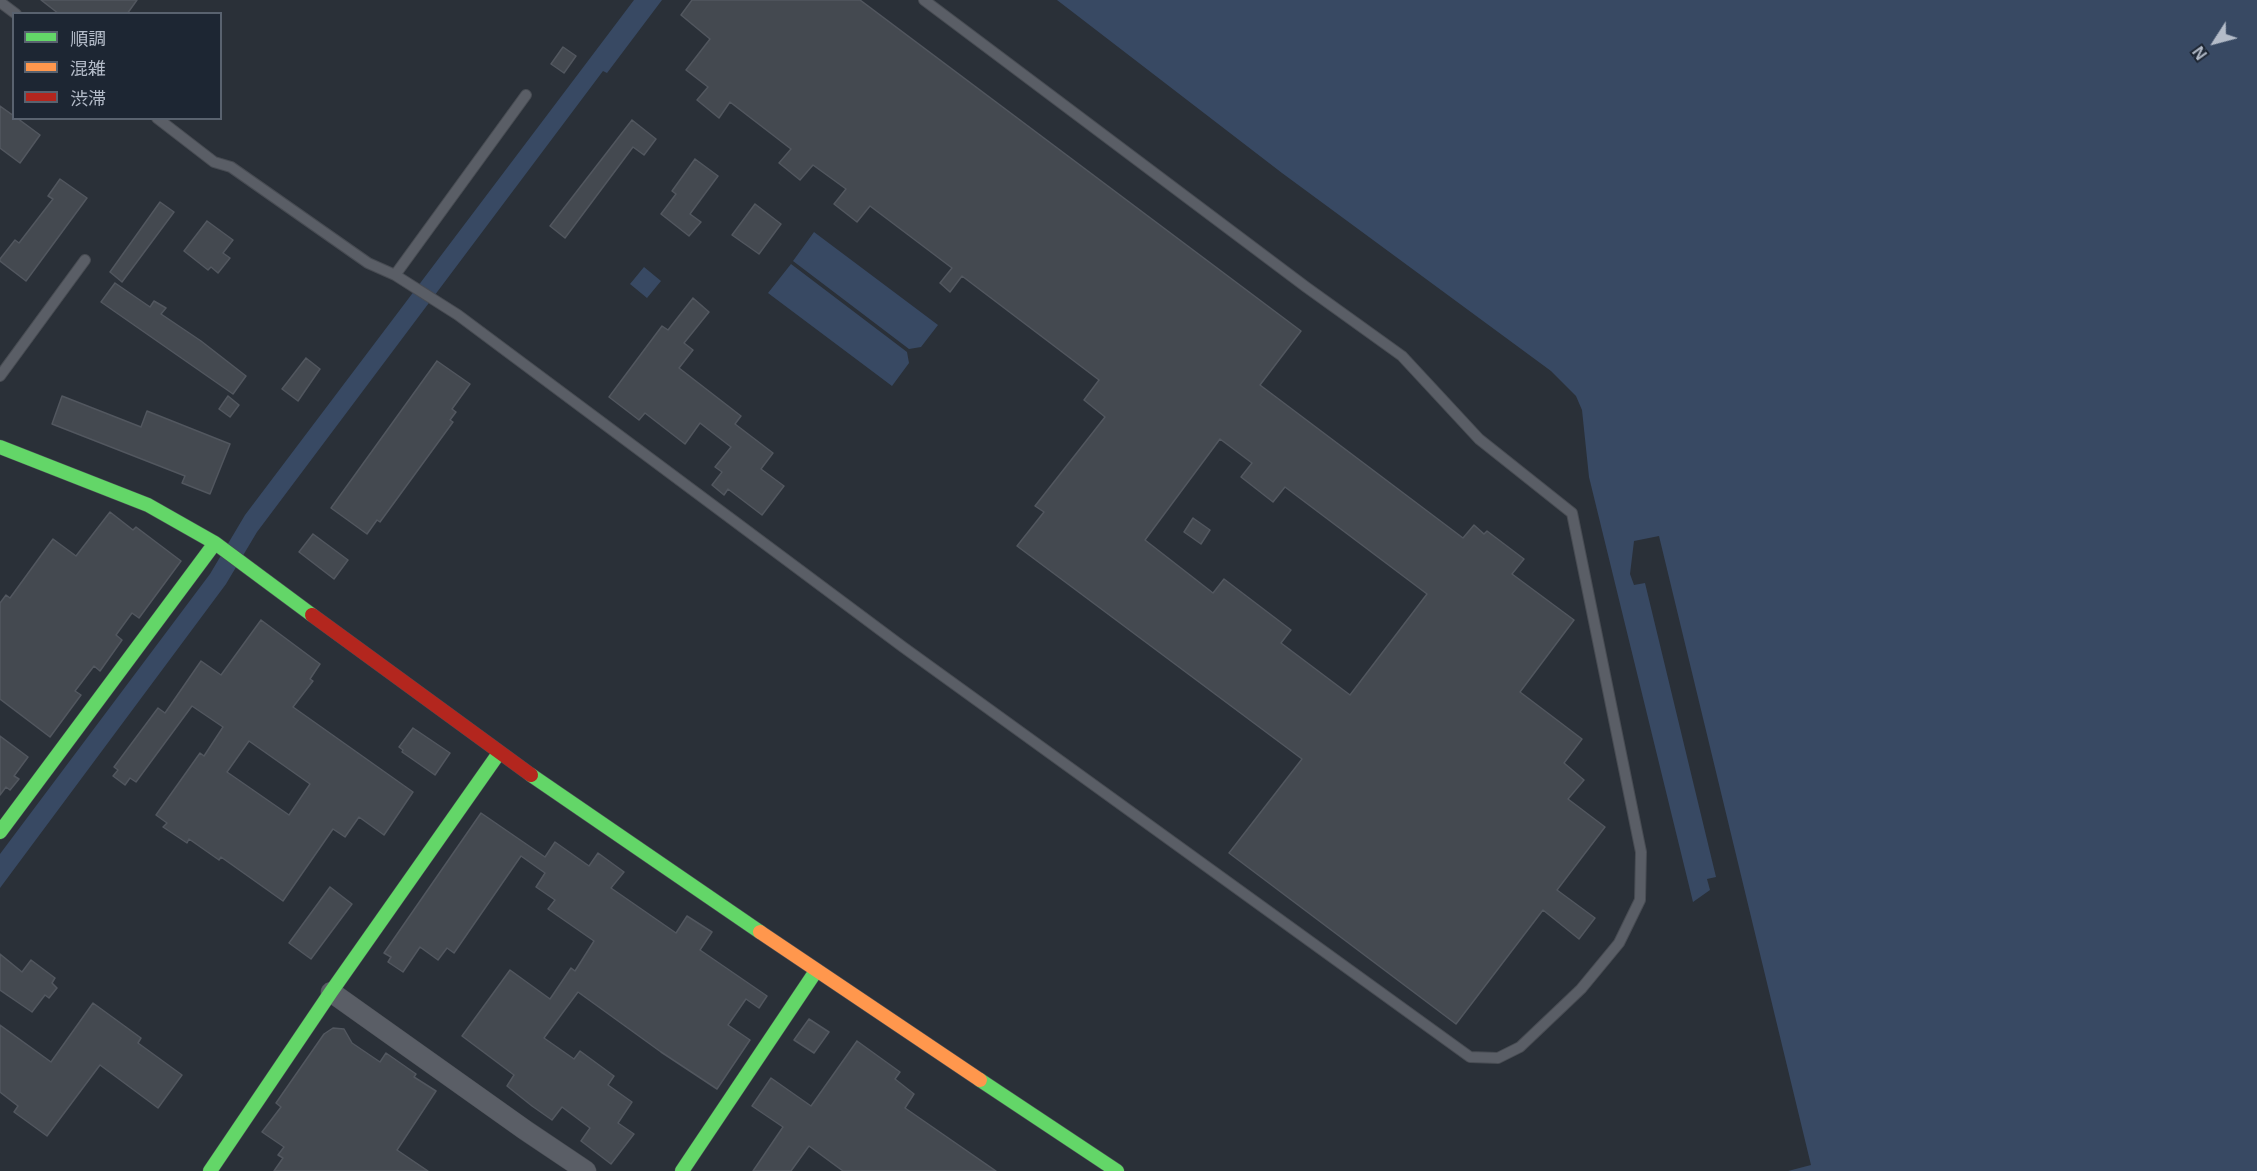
<!DOCTYPE html>
<meta charset="utf-8">
<style>
body{margin:0}
#map{position:relative;width:2257px;height:1171px;overflow:hidden;background:#2a3038;font-family:Helvetica,"Noto Sans JP",sans-serif}
canvas{display:block}
.legend{position:absolute;left:12px;top:12px;width:210px;height:108px;box-sizing:border-box;background:#1d2633;border:2px solid #59626f;margin:0;padding:8px 10px;list-style:none;font-size:18px;color:#b4bcc9}
.legend li{display:flex;align-items:center;gap:12px;height:30px}
.legend b{width:30px;border:2px solid #59626f}
.north{position:absolute;left:2185px;top:12px;width:60px;height:60px;-webkit-text-stroke:4px #1d2633;paint-order:stroke;rotate:234deg;font-size:16px;font-weight:700;line-height:24px;text-align:center;color:#b4bcc9}
.north::after{content:'';display:block;margin:auto;width:21px;height:27px;background:#b4bcc9;clip-path:polygon(50% 0,100% 100%,50% 72%,0 100%)}
</style>
<div id="map">
<canvas width="2257" height="1171"></canvas>
<ul class="legend">
<li><b style="height:8px;background:#63d668"></b>順調</li>
<li><b style="height:8px;background:#ff974d"></b>混雑</li>
<li><b style="height:8px;background:#b3261e"></b>渋滞</li>
</ul>
<div class="north">N</div>
</div>
<script>
const g = document.querySelector('canvas').getContext('2d');
g.lineJoin = 'round';
function fill(path, color) {
  g.fillStyle = color;
  g.fill(path, 'evenodd');
}
function toPath(rows) {
  const path = new Path2D();
  for (const r of rows) {
    path.moveTo(r[0], r[1]);
    for (let i = 2; i < r.length; i += 2) path.lineTo(r[i], r[i + 1]);
  }
  return path;
}
function strokePath(path, color, width, dash) {
  g.strokeStyle = color;
  g.lineWidth = width;
  g.lineCap = dash ? 'butt' : 'round';
  g.setLineDash(dash || []);
  g.stroke(path);
}
fill(toPath([
 [634,0,662,0,607,73,603,71,257,532,226,584,0,888,0,854,210,574,245,515],
 [1057,0,2257,0,2257,1171,1788,1171,1811,1165,1659,536,1634,541,1630,574,1634,585,1645,583,1716,877,1707,879,1710,890,1693,902,1589,477,1582,410,1576,396,1551,371,1282,173],
 [814,232,938,325,921,347,909,349,793,261],
 [791,264,907,352,909,363,892,386,768,293],
 [644,267,661,281,647,298,630,284]
]), '#384963');
const building = toPath([
 [41,0,137,0,127,14,59,14,41,0],
 [692,0,860,0,1301,331,1260,385,1463,538,1474,525,1484,534,1487,531,1524,559,1512,574,1574,620,1520,692,1582,739,1564,763,1584,780,1568,799,1605,827,1557,890,1595,918,1579,939,1543,910,1456,1024,1229,853,1302,759,1017,546,1044,512,1035,506,1105,417,1084,400,1099,380,962,276,950,292,940,283,952,268,870,206,857,222,834,204,846,189,813,165,800,180,779,163,791,149,730,102,719,118,697,100,708,87,686,70,710,39,681,15,692,0],
 [1220,439,1252,463,1241,477,1273,502,1285,487,1427,594,1350,695,1281,643,1291,630,1224,579,1213,593,1145,540,1220,439],
 [563,47,576,56,564,73,551,64,563,47],
 [0,106,14,116,14,118,17,118,40,135,20,163,0,148,0,106],
 [632,120,656,139,644,155,633,147,565,238,550,226,632,120],
 [695,159,718,176,690,214,701,222,689,236,661,214,676,194,672,191,695,159],
 [60,179,87,198,26,281,0,261,0,259,15,240,19,243,53,199,48,196,60,179],
 [160,202,174,212,122,282,110,272,160,202],
 [755,204,781,224,759,254,732,235,755,204],
 [207,221,233,240,223,253,230,258,218,273,211,267,208,270,184,251,207,221],
 [115,283,150,307,154,301,166,308,161,314,201,341,246,376,233,394,101,302,115,283],
 [693,298,709,312,684,343,693,350,679,368,741,416,735,424,773,453,761,469,784,486,762,515,728,489,724,495,712,485,722,472,715,467,731,447,700,423,685,444,645,413,639,420,609,397,662,326,668,330,693,298],
 [306,358,320,369,298,401,282,389,306,358],
 [437,361,470,384,452,409,456,412,450,420,453,422,380,522,377,520,367,534,331,508,437,361],
 [62,396,141,427,147,411,230,444,210,494,182,483,185,476,52,424,62,396],
 [228,396,239,405,230,417,219,409,228,396],
 [110,512,133,530,136,527,181,561,139,618,132,613,116,635,122,640,100,671,94,666,75,691,81,695,50,737,0,699,0,603,6,595,10,598,53,539,76,556,110,512],
 [1193,518,1210,530,1201,544,1184,532,1193,518],
 [313,534,348,560,334,579,299,552,313,534],
 [261,620,320,664,310,679,313,681,293,707,413,792,384,835,359,817,345,837,333,829,283,901,221,857,219,860,189,839,187,843,163,827,167,823,156,815,200,753,204,756,223,727,192,706,136,782,130,778,125,785,113,776,118,770,114,767,158,708,165,713,201,661,221,675,261,620],
 [249,741,310,784,289,815,227,772,249,741],
 [413,728,450,753,435,775,402,752,403,750,399,747,413,728],
 [0,736,28,757,14,776,19,779,10,790,6,787,0,795,0,736],
 [481,813,545,857,555,842,589,866,598,853,624,872,611,888,676,933,687,916,712,932,700,950,767,996,759,1008,746,999,728,1025,750,1040,717,1089,661,1052,578,992,544,1038,574,1059,580,1051,614,1076,608,1085,632,1102,618,1123,634,1134,611,1164,581,1141,590,1128,562,1107,552,1120,532,1106,507,1086,514,1075,462,1036,510,970,550,999,571,968,575,971,594,941,548,909,555,900,536,887,545,873,521,856,454,953,447,948,438,960,420,947,403,972,388,962,391,957,384,953,481,813],
 [330,887,352,904,311,959,289,943,330,887],
 [0,954,22,972,31,960,55,978,52,983,57,988,49,998,45,995,32,1012,0,990,0,954],
 [93,1003,141,1038,138,1043,182,1075,158,1108,100,1065,47,1136,14,1112,18,1106,0,1092,0,1025,51,1062,93,1003],
 [809,1019,829,1032,814,1053,794,1040,809,1019],
 [333,1028,344,1029,352,1043,380,1062,386,1053,416,1074,414,1077,436,1091,397,1150,428,1171,274,1171,283,1158,278,1155,284,1147,262,1132,281,1107,276,1103,324,1034,333,1028],
 [857,1041,900,1072,895,1079,914,1094,905,1108,996,1171,843,1171,809,1146,791,1171,753,1171,783,1127,752,1106,771,1078,811,1106,857,1041]
]);
fill(building, '#444950');
strokePath(building, '#52575f', 1.5);
const lane = toPath([
 [0,2,16,14],
 [157,118,214,162,231,167,368,263,395,275,458,315,903,647,1470,1057,1498,1058,1520,1047,1581,989,1619,943,1640,900,1641,852,1572,513,1479,439,1402,356,1306,287,924,0],
 [395,275,526,95],
 [0,376,85,260]
]);
const street = toPath([
 [331,992,525,1130,586,1171]
]);
const fast = toPath([
 [0,447,148,505,215,543,312,615],
 [531,775,760,932],
 [0,832,215,543],
 [980,1080,1117,1171],
 [210,1171,331,992,499,753],
 [682,1171,816,971]
]);
const slow = toPath([
 [760,932,980,1080]
]);
const jam = toPath([
 [312,615,531,775]
]);
strokePath(lane, '#484c53', 12);
strokePath(street, '#484c53', 21);
strokePath(fast, '#484c53', 15);
strokePath(slow, '#484c53', 15);
strokePath(jam, '#484c53', 15);
strokePath(lane, '#5a5e66', 10);
strokePath(street, '#5a5e66', 20);
strokePath(fast, '#63d668', 14);
strokePath(slow, '#ff974d', 14);
strokePath(jam, '#b3261e', 14);
</script>
